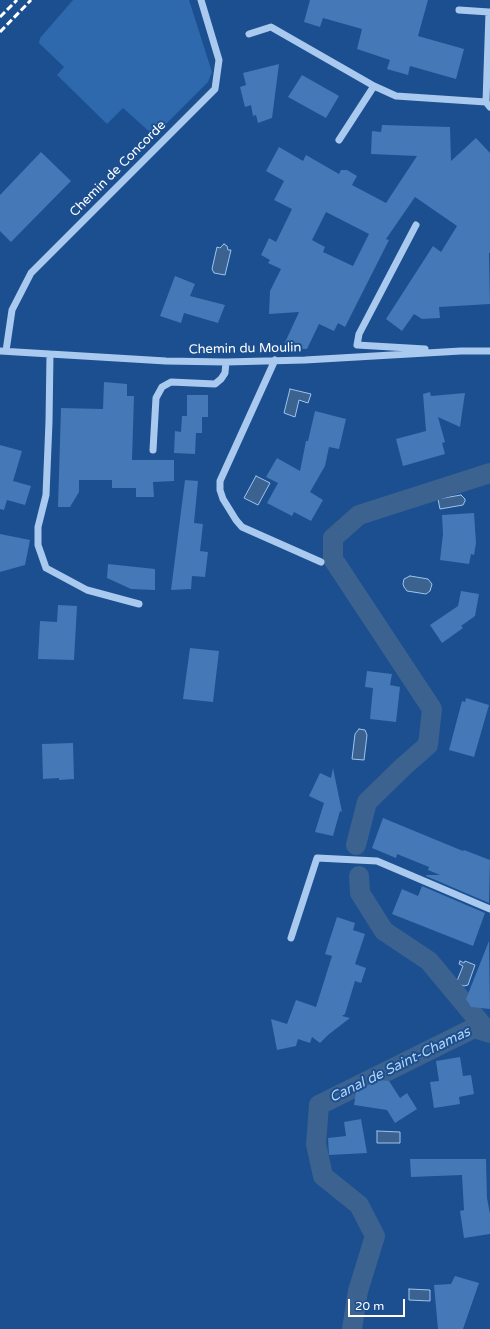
<!DOCTYPE html>
<style>
body{margin:0}
#map{position:relative;width:490px;height:1329px;overflow:hidden;background:#1b4f8f;font-family:"Varela Round",sans-serif}
canvas{display:block}
.scale{position:absolute;left:348px;top:1299px;width:57px;height:18px;box-sizing:border-box;border:2px solid #fff;border-top:0;padding-left:5px;font-size:12px;line-height:14px;white-space:nowrap;color:#fff;-webkit-text-stroke:3px #1b4f8f;paint-order:stroke}
</style>
<div id="map">
<canvas width="490" height="1329"></canvas>
<div class="scale">20 m</div>
</div>
<script>
const g = document.querySelector('canvas').getContext('2d');
g.lineJoin = 'round';
function fill(path, color) {
  g.fillStyle = color;
  g.fill(path, 'evenodd');
}
function toPath(rows) {
  const path = new Path2D();
  for (const r of rows) {
    path.moveTo(r[0], r[1]);
    for (let i = 2; i < r.length; i += 2) path.lineTo(r[i], r[i + 1]);
  }
  return path;
}
function strokePath(path, color, width, dash) {
  g.strokeStyle = color;
  g.lineWidth = width;
  g.lineCap = dash ? 'butt' : 'round';
  g.setLineDash(dash || []);
  g.stroke(path);
}
function label(font, color, halo, rows, align = 'center') {
  g.font = font + ' "Varela Round",sans-serif';
  g.lineWidth = 4;
  g.setLineDash([]);
  g.textBaseline = 'middle';
  g.strokeStyle = halo;
  g.fillStyle = color;
  for (const [text, x, y, turn = 0] of rows) {
    g.save();
    g.translate(x, y);
    g.rotate((+turn || 0) * Math.PI / 180);
    g.textAlign = isNaN(turn) ? turn : align;
    if (halo) g.strokeText(text, 0, 0);
    g.fillText(text, 0, 0);
    g.restore();
  }
}
fill(toPath([
 [73,0,189,0,212,72,208,82,158,132,152,134,123,108,107,124,57,75,64,67,39,43,40,38]
]), '#2e69ad');
const water = toPath([
 [224,244,227,246,228,250,231,250,225,275,214,273,212,269,217,247,220,248,224,244],
 [290,389,311,394,308,403,299,400,295,417,284,413,290,389],
 [256,476,270,483,258,505,244,498,256,476],
 [461,495,465,499,465,501,463,505,440,509,438,499,461,495],
 [410,576,428,579,432,584,430,591,426,594,407,591,404,587,403,584,404,579,410,576],
 [359,729,365,730,367,735,364,760,352,759,355,734,359,729],
 [460,961,464,963,465,961,475,965,468,985,464,986,459,984,457,981,463,966,459,964,460,961],
 [377,1131,400,1132,400,1143,377,1143,377,1131],
 [409,1289,430,1290,430,1301,409,1300,409,1289]
]);
fill(water, '#3c6290');
strokePath(water, '#9cc4f0', 1);
strokePath(toPath([
 [356,845,367,802,403,767,428,745,432,709,333,559,333,538,359,515,490,473],
 [359,876,360,893,384,931,429,961,488,1032],
 [352,1329,358,1291,375,1236,359,1205,323,1176,316,1144,319,1105,474,1028,490,1033]
]), '#3c6290', 20);
fill(toPath([
 [310,0,428,0,418,36,464,49,456,79,410,66,408,75,387,69,390,60,357,49,362,29,323,18,320,27,304,22],
 [279,64,272,118,258,123,256,115,253,116,251,105,245,107,240,87,246,85,243,73],
 [302,75,339,96,326,118,288,97],
 [382,125,450,127,451,161,476,138,490,153,490,253,489,253,490,304,439,307,440,318,422,319,414,314,402,331,386,319,433,246,441,252,457,226,415,197,386,239,389,240,345,327,338,323,334,331,319,324,307,349,282,349,299,312,269,314,270,291,281,269,268,263,270,260,261,255,269,238,276,242,292,209,274,200,284,181,266,171,279,147,303,161,306,155,339,174,341,170,347,170,357,176,352,185,386,203,417,156,371,154,372,131,381,132],
 [326,212,369,234,353,266,323,252,325,247,312,240],
 [41,152,71,181,11,242,0,231,0,195],
 [175,276,195,284,190,296,225,305,218,323,184,313,181,323,160,316],
 [104,382,127,384,127,396,134,396,132,460,174,460,174,481,153,482,154,497,136,497,136,488,112,488,112,480,79,480,79,492,70,507,58,507,61,408,103,409],
 [430,392,431,396,465,393,460,427,438,417,445,442,442,443,445,454,403,466,396,439,426,431,423,394],
 [187,395,208,395,208,417,202,417,202,433,196,433,195,454,174,453,175,431,181,432,182,416,187,416],
 [315,411,346,419,339,449,329,447,325,466,310,492,323,500,311,521,294,512,292,516,267,503,278,483,266,477,277,458,300,471,306,441,308,441],
 [0,445,22,451,13,481,31,486,25,505,7,500,4,510,0,509],
 [185,480,198,481,194,523,203,524,200,551,208,552,205,577,192,576,191,589,171,590],
 [474,513,476,543,474,555,471,554,469,564,440,560,443,534,442,515],
 [0,534,30,540,25,565,0,572],
 [108,564,155,569,155,590,131,589,107,578],
 [461,591,479,594,475,616,461,626,463,628,442,643,430,625,458,606],
 [58,605,77,606,74,660,38,659,40,621,57,622],
 [190,648,219,651,213,702,183,699],
 [367,671,392,674,390,685,400,687,396,722,370,719,373,688,365,687],
 [466,698,489,705,474,757,449,750,462,701,465,702],
 [73,743,74,779,59,780,59,778,43,779,42,744],
 [333,768,342,812,340,811,333,836,315,832,324,803,309,796,320,773,331,778],
 [383,818,463,851,464,850,490,860,489,903,426,876,426,875,440,875,428,870,429,867,397,854,396,858,372,848],
 [422,886,485,913,473,946,392,914,402,889,418,896],
 [337,917,355,923,353,930,365,934,355,964,366,968,361,983,355,981,345,1014,342,1016,350,1018,328,1035,320,1043,312,1037,310,1043,298,1039,296,1046,277,1050,271,1019,287,1024,296,1000,316,1007,332,956,325,954],
 [489,941,490,1009,471,1007,466,999],
 [460,1057,463,1076,471,1075,474,1094,459,1097,460,1104,434,1108,430,1082,439,1081,436,1061],
 [378,1080,389,1081,400,1098,407,1093,417,1109,395,1123,387,1110,354,1105,356,1092],
 [361,1119,367,1153,329,1155,328,1138,346,1136,344,1122],
 [410,1159,486,1159,487,1198,490,1214,490,1234,464,1238,460,1211,464,1210,462,1175,411,1177],
 [455,1276,479,1283,463,1329,438,1329,434,1285,451,1284]
]), '#4478b7');
strokePath(toPath([
 [459,10,489,12,486,102],
 [249,34,271,27,374,86],
 [339,140,374,86,396,96,486,102,490,107],
 [416,225,359,334,357,345,425,349],
 [0,351,166,361,226,362,305,360,461,351,490,351],
 [6,351,12,310,31,273,215,89,219,60,201,0],
 [50,354,49,422,46,495,38,527,38,545,46,568,87,590,139,604],
 [275,360,220,481,220,490,223,499,236,520,242,527,321,562],
 [153,450,156,398,162,387,171,382,215,384,221,379,225,373,226,362],
 [291,938,317,858,377,861,490,909]
]), '#a9c9ee', 7);
strokePath(toPath([
 [0,17,17,0],
 [0,32,31,0]
]), '#fff', 3, [7, 3]);
label('13px', '#fff', '#1b4f8f', [
 ["Chemin de Concorde",118,169,-45],
 ["Chemin du Moulin",245,349,-1]
]);
label('italic 14px', '#b5d3f5', '#1b4f8f', [
 ["Canal de Saint-Chamas",400,1065,-26]
]);
</script>
